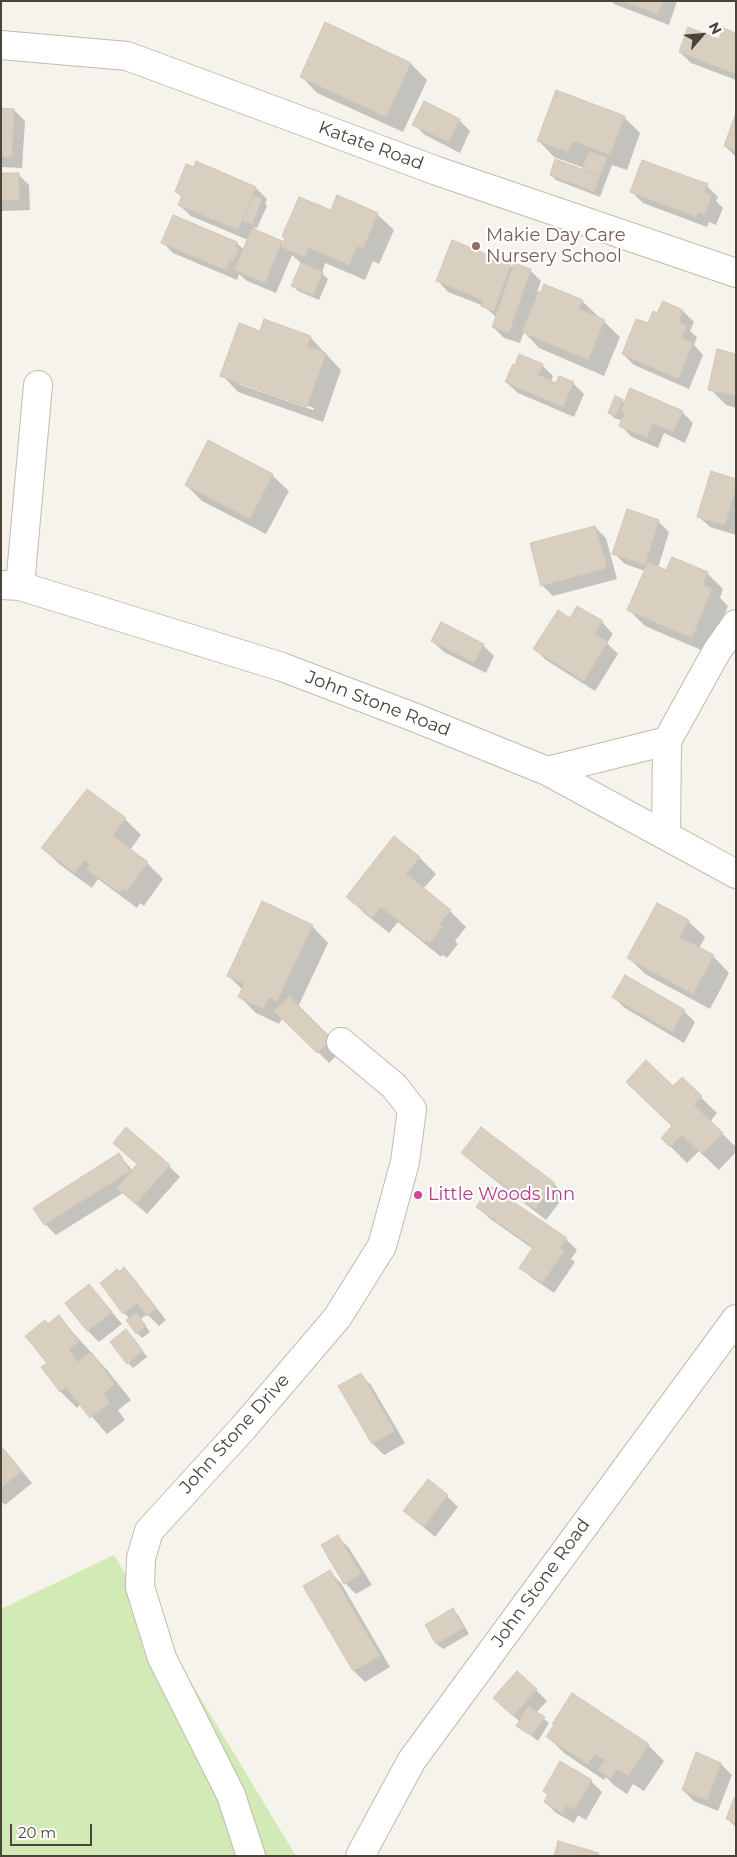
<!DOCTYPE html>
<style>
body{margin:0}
#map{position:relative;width:737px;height:1857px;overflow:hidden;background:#f6f3ec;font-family:Montserrat,sans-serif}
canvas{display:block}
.frame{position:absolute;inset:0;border:2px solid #4b4439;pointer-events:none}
.north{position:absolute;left:677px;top:10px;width:50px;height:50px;-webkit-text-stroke:4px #fff;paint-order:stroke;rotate:63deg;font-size:14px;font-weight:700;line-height:20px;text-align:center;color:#4b4439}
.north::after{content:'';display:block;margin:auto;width:18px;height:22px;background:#4b4439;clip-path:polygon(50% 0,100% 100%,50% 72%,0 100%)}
.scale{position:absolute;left:10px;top:1824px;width:82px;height:22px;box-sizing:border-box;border:2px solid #4b4439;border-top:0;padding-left:6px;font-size:15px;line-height:18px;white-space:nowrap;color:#4b4439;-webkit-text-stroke:4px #fff;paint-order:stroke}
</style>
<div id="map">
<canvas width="737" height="1857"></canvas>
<div class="frame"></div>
<div class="north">N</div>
<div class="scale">20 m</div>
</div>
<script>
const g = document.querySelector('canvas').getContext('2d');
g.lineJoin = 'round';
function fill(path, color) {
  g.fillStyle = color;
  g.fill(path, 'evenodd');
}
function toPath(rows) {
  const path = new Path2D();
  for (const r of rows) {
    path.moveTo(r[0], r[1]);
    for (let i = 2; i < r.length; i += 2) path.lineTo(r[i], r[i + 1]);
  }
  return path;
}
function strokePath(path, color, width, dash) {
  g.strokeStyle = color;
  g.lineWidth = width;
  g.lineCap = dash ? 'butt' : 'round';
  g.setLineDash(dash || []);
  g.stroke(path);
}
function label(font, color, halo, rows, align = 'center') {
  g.font = font + ' Montserrat,sans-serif';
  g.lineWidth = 4.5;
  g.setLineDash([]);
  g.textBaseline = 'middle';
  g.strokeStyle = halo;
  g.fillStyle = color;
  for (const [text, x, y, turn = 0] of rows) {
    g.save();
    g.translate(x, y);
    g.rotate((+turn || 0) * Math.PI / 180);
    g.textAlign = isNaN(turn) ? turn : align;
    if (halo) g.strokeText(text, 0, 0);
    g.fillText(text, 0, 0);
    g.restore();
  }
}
fill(toPath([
 [114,1555,296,1856,1,1856,1,1609]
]), '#d2eab5');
fill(toPath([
 [612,1,677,1,669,25,614,4],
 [325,24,411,64,427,80,403,132,317,93,301,76],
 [736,34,736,80,691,63,680,52],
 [1,109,14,110,25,121,22,168,1,167],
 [624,117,640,133,627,170,612,165,600,197,556,180,551,175,583,171,584,168,554,157,538,140],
 [736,117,736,157,725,146],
 [459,120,470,131,460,153,425,135,414,124],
 [197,163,256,188,267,199,265,204,267,206,257,228,255,227,254,230,284,244,331,212,377,214,394,230,379,264,373,261,365,280,325,263,322,273,328,279,319,300,298,291,293,286,302,264,292,255,276,293,247,281,239,274,237,280,173,253,162,242,173,216,237,243,244,250,248,240,191,216,179,205,182,198,176,191,195,168],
 [1,174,18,174,29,185,30,210,1,211],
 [707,186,718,197,716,201,723,208,716,225,709,222,707,227,643,203,632,192],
 [510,265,513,268,530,270,541,281,537,292,582,301,620,337,604,376,539,348,524,332,520,343,504,338,493,327,496,317,484,306,448,292,437,280],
 [663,303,683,311,694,322,690,331,697,337,694,345,703,355,689,389,634,365,623,354,658,315],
 [261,332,310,337,341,370,323,422,238,392,222,375],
 [239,381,314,408,313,410,239,384],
 [736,355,736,408,726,405,710,389],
 [542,365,553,376,551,382,557,385,573,383,584,394,574,417,518,393,506,382],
 [622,400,625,403,682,412,693,423,685,443,664,433,658,448,632,437,621,426,623,421,614,418,609,412],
 [209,442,272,475,289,491,266,534,202,501,186,485],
 [736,480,736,535,710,527,698,516],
 [658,521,669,532,658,568,667,572,707,573,723,589,720,598,728,606,708,653,645,626,629,610,645,571,625,564,614,553],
 [595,527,606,538,617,579,553,596,542,585],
 [602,622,613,634,607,643,618,654,595,691,546,660,535,649],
 [432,641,483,645,494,656,486,673,444,652],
 [125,819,141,835,130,850,147,863,163,879,144,906,140,903,137,908,98,879,92,888,59,864,43,848],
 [395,837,420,858,436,874,423,889,450,911,466,927,455,941,458,944,447,958,443,955,441,957,398,922,389,933,364,913,348,896],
 [657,904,688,921,705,937,699,949,713,956,729,973,710,1009,645,974,629,958],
 [312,926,328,943,298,1007,342,1050,329,1063,283,1017,279,1024,256,1013,240,997,243,990,228,976],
 [613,997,684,1011,695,1022,684,1043,625,1008],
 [682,1079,717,1113,710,1122,736,1147,736,1152,719,1170,699,1151,687,1163,662,1138,673,1127,674,1088],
 [481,1128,554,1184,565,1195,546,1220,474,1164,463,1153],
 [114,1143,169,1166,180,1177,147,1214,123,1193,56,1235,45,1224,119,1155,133,1171,138,1165],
 [478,1207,566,1239,577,1250,571,1259,575,1262,554,1293,532,1278,521,1267,533,1249,489,1218],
 [124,1269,135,1280,166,1320,159,1326,147,1314,141,1319,150,1332,142,1338,137,1333,130,1319,124,1313,119,1273],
 [89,1285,122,1324,99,1342,88,1331,67,1303],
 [59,1317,107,1370,131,1400,118,1410,125,1420,107,1434,81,1404,77,1408,61,1392,42,1368,49,1363,49,1325],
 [132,1336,147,1357,133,1368,128,1363],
 [360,1374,371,1385,405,1443,384,1455,373,1444,340,1387],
 [1,1446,32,1483,5,1505,1,1501],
 [447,1496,458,1507,435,1537,405,1511],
 [338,1537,349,1548,372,1585,356,1594,345,1583],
 [330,1572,341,1583,390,1667,365,1682,354,1671,305,1586],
 [452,1610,458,1615,469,1634,443,1649,437,1644,427,1625],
 [536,1690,547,1701,536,1713,549,1723,538,1741,518,1726,520,1722,506,1709],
 [548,1737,648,1745,664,1761,644,1791,633,1784,627,1794,615,1786,606,1777,604,1780,564,1753],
 [697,1754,721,1764,732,1775,718,1811,694,1801,683,1790],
 [591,1781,602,1792,586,1820,578,1815,574,1823,556,1813,545,1802,549,1795,545,1791],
 [736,1800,736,1827,727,1819]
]), '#0003');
const building = toPath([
 [623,1,663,1,658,14,623,1],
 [325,22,411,63,386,117,300,77,325,22],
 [688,27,719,39,723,28,736,33,736,74,679,52,688,27],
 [556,90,625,116,610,155,573,141,568,152,537,141,556,90],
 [424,101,460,119,449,142,412,125,424,101],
 [1,108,14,109,12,157,1,157,1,108],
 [736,113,736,151,724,146,736,113],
 [589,151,607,158,600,176,582,169,589,151],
 [555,159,600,176,594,192,550,175,555,159],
 [642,160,708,184,704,192,712,195,705,215,698,212,696,217,630,192,642,160],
 [196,161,256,187,238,230,178,205,182,195,175,192,186,164,194,167,196,161],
 [1,173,19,173,19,200,1,200,1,173],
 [253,195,262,199,252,224,242,220,253,195],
 [337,195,378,213,363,249,357,246,349,265,309,248,305,257,281,247,285,238,282,236,299,197,331,210,337,195],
 [173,215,237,242,235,247,239,248,233,262,230,260,226,270,161,243,173,215],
 [252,228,282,241,265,283,234,270,252,228],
 [452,240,511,264,494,311,481,306,483,300,436,281,452,240],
 [301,263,323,272,313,295,291,286,301,263],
 [514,263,531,269,509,333,492,327,514,263],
 [544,284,583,300,579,309,605,320,588,360,522,332,539,291,541,292,544,284],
 [663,301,683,310,679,322,687,325,681,338,693,343,678,379,622,354,636,319,648,323,653,311,657,313,663,301],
 [264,319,311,336,307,346,326,353,307,407,220,376,239,323,260,331,264,319],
 [717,349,736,354,736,396,708,390,717,349],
 [519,354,543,364,538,375,556,383,559,376,574,382,563,407,505,382,513,364,515,365,519,354],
 [630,388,683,411,673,432,653,423,647,438,619,426,625,412,621,410,630,388],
 [615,396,623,399,615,416,608,413,615,396],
 [208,440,273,474,250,519,185,485,208,440],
 [711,471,736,479,736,486,725,525,697,517,711,471],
 [627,509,659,520,645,565,612,554,627,509],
 [595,526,607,568,541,586,530,543,595,526],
 [672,557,708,572,703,585,712,589,692,638,627,610,648,562,666,570,672,557],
 [577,606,603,621,595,634,608,642,584,681,533,649,558,610,570,618,577,606],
 [441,622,484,644,474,663,431,641,441,622],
 [87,789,126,818,113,836,148,862,127,891,123,888,120,893,86,869,90,864,85,860,75,873,41,848,87,789],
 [394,836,420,857,406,874,451,910,439,924,443,927,430,943,426,940,425,942,381,907,372,918,346,897,394,836],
 [262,901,313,925,277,1001,269,997,263,1009,238,997,244,984,227,976,262,901],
 [657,903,689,920,680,937,714,955,693,994,627,958,657,903],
 [625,975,685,1010,672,1032,612,997,625,975],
 [289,996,332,1039,317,1053,274,1011,289,996],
 [646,1060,673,1086,682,1077,702,1096,694,1105,723,1133,702,1154,682,1135,670,1147,661,1138,672,1126,626,1082,646,1060],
 [126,1127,170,1165,136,1204,117,1188,137,1164,113,1143,126,1127],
 [481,1127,555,1183,535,1209,461,1153,481,1127],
 [119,1153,130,1171,44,1225,33,1208,119,1153],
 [490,1186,567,1238,560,1248,565,1250,542,1283,519,1268,533,1247,476,1207,490,1186],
 [124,1267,156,1308,147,1316,137,1303,123,1314,100,1283,117,1269,119,1272,124,1267],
 [89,1284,112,1312,87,1331,65,1303,89,1284],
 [136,1313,146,1326,136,1334,126,1320,136,1313],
 [59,1315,79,1341,69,1350,78,1362,91,1352,115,1384,103,1394,110,1403,90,1418,66,1387,60,1392,41,1367,47,1363,25,1336,45,1320,48,1324,59,1315],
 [126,1329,143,1351,127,1364,110,1342,126,1329],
 [361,1373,395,1431,372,1444,338,1386,361,1373],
 [1,1446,22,1471,1,1488,1,1446],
 [428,1479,448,1495,424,1527,403,1511,428,1479],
 [338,1535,361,1574,344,1584,321,1545,338,1535],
 [330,1570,380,1656,353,1671,303,1586,330,1570],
 [453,1608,464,1628,436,1644,425,1625,453,1608],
 [517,1671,537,1689,513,1716,493,1698,517,1671],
 [572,1693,649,1744,628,1776,617,1769,611,1779,598,1770,605,1760,595,1754,588,1764,546,1737,554,1725,552,1724,572,1693],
 [528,1706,545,1717,532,1736,516,1726,528,1706],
 [696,1752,721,1763,707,1800,682,1790,696,1752],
 [560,1761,592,1780,574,1810,567,1805,562,1813,544,1802,548,1794,543,1791,560,1761],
 [734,1798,736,1798,736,1823,726,1819,734,1798],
 [558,1841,599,1853,598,1856,554,1856,558,1841]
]);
fill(building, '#d8cfc1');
strokePath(building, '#d3c7b4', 1);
const street = toPath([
 [1,45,127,56,437,171,736,273],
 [1,585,20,586,282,667,416,718,547,771,736,874],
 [20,586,38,385],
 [547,771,667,741],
 [666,836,667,741,717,651,736,624],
 [251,1856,231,1795,162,1658,140,1587,141,1558,149,1531,243,1428,337,1318,382,1246,405,1162,412,1109,394,1086,341,1042],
 [360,1856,412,1760,736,1319]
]);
strokePath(street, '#c2bbae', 30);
strokePath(street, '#fff', 28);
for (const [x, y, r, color] of [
 [476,246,5,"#8d6e63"],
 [418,1195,5,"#d1479c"]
]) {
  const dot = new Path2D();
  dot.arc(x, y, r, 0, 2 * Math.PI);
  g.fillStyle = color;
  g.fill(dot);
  strokePath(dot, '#fff', 2);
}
label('18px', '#4b4439', '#fff', [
 ["Katate Road",371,146,20],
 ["John Stone Road",378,704,21],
 ["John Stone Drive",235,1434,-48],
 ["John Stone Road",541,1583,-54]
]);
label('18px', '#785e54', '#fff', [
 ["Makie Day Care",486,236],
 ["Nursery School",486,257]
], 'left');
label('18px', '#b23c85', '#fff', [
 ["Little Woods Inn",428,1195]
], 'left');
</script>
